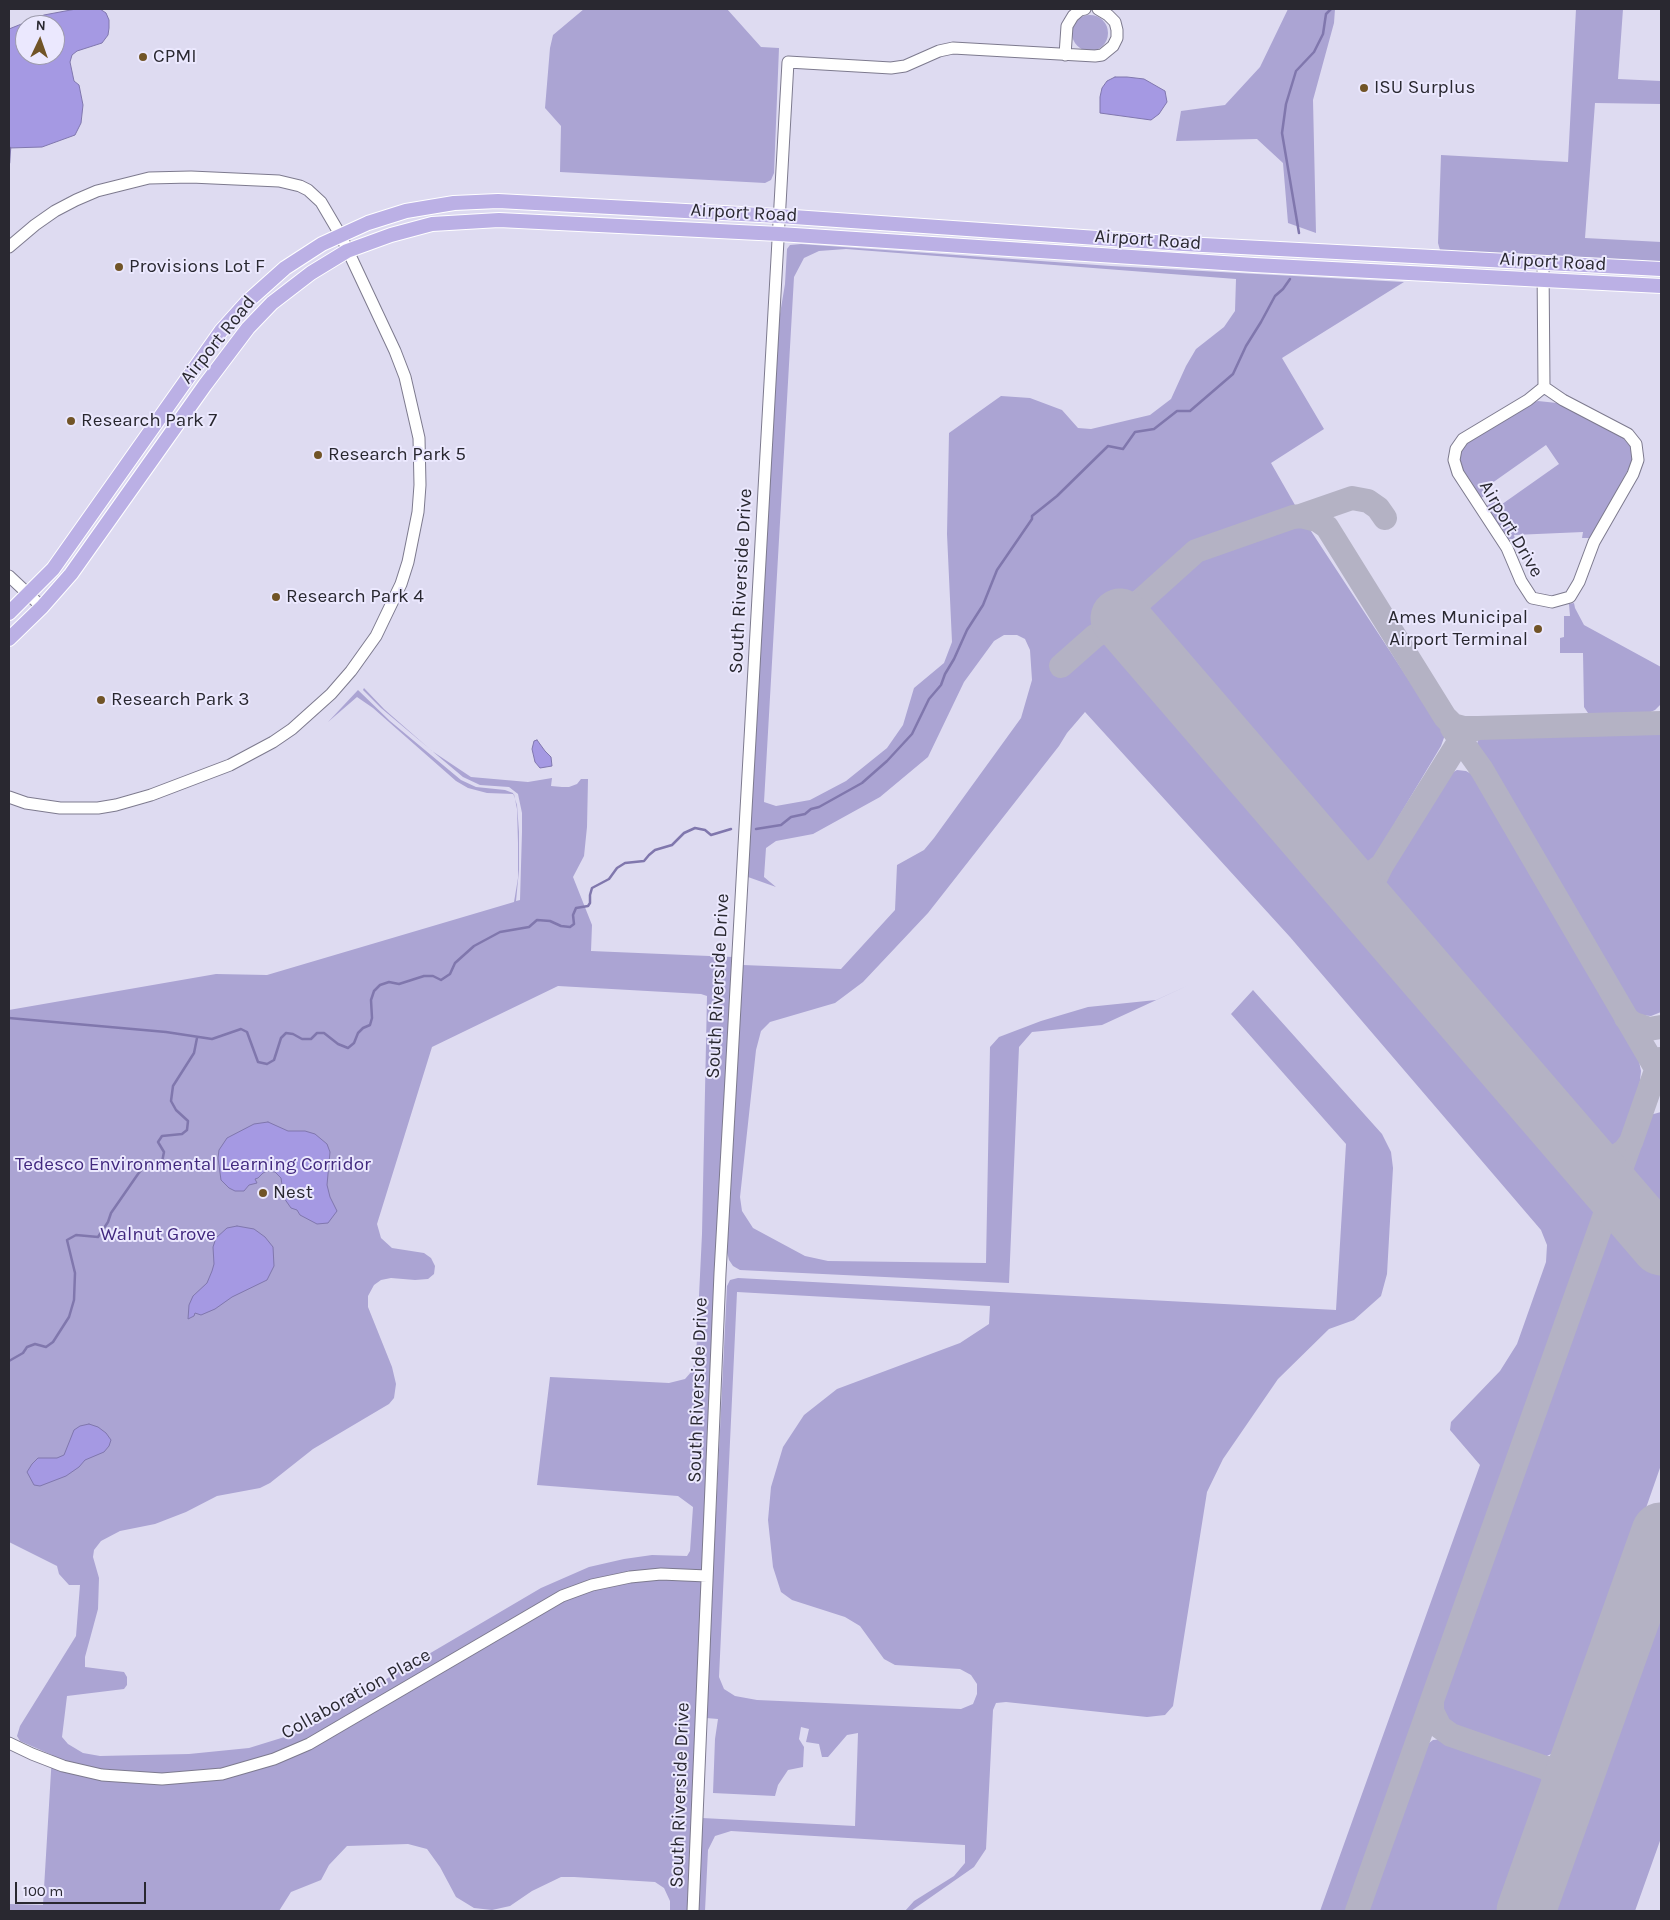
<!DOCTYPE html>
<style>
body{margin:0}
#map{position:relative;width:1670px;height:1920px;overflow:hidden;background:#dedbf1;font-family:Karla,sans-serif}
canvas{display:block}
.frame{position:absolute;inset:0;border:10px solid #292830;pointer-events:none}
.north{position:absolute;left:15px;top:15px;width:50px;height:50px;box-sizing:border-box;background:#ebe8fe;border:1px solid #9d9bac;border-radius:50%;rotate:3deg;font-size:14px;font-weight:700;line-height:20px;text-align:center;color:#292830}
.north::after{content:'';display:block;margin:auto;width:18px;height:22px;background:#715427;clip-path:polygon(50% 0,100% 100%,50% 72%,0 100%)}
.scale{position:absolute;left:15px;top:1882px;width:131px;height:22px;box-sizing:border-box;border:2px solid #292830;border-top:0;padding-left:6px;font-size:15px;line-height:18px;white-space:nowrap;color:#292830;-webkit-text-stroke:4px #ebe8fe;paint-order:stroke}
</style>
<div id="map">
<canvas width="1670" height="1920"></canvas>
<div class="frame"></div>
<div class="north">N</div>
<div class="scale">100 m</div>
</div>
<script>
const g = document.querySelector('canvas').getContext('2d');
g.lineJoin = 'round';
function fill(path, color) {
  g.fillStyle = color;
  g.fill(path, 'evenodd');
}
function toPath(rows) {
  const path = new Path2D();
  for (const r of rows) {
    if (r.length === 3) {
      path.moveTo(r[0] + r[2], r[1]);
      path.arc(r[0], r[1], r[2], 0, 2 * Math.PI);
      continue;
    }
    path.moveTo(r[0], r[1]);
    for (let i = 2; i < r.length; i += 2) path.lineTo(r[i], r[i + 1]);
  }
  return path;
}
function strokePath(path, color, width, dash) {
  g.strokeStyle = color;
  g.lineWidth = width;
  g.lineCap = dash ? 'butt' : 'round';
  g.setLineDash(dash || []);
  g.stroke(path);
}
function label(font, color, halo, rows, align = 'center') {
  g.font = font + ' Karla,sans-serif';
  g.lineWidth = 4;
  g.setLineDash([]);
  g.textBaseline = 'middle';
  g.strokeStyle = halo;
  g.fillStyle = color;
  for (const [text, x, y, turn = 0] of rows) {
    g.save();
    g.translate(x, y);
    g.rotate((+turn || 0) * Math.PI / 180);
    g.textAlign = isNaN(turn) ? turn : align;
    if (halo) g.strokeText(text, 0, 0);
    g.fillText(text, 0, 0);
    g.restore();
  }
}
fill(toPath([
 [584,9,727,9,761,47,779,48,774,173,771,180,765,183,560,172,561,126,545,108,550,48,553,35],
 [1288,9,1335,9,1334,23,1313,100,1316,233,1288,223,1283,163,1257,139,1176,141,1181,111,1225,105,1260,67],
 [1576,9,1623,9,1618,79,1661,81,1661,104,1595,103,1585,238,1661,242,1661,263,1446,253,1440,250,1438,243,1441,155,1568,162],
 [1090,33,18],
 [801,244,1111,266,1404,282,1282,358,1324,429,1271,463,1295,505,1190,544,1055,658,1065,669,1100,638,1113,634,1600,1196,1599,1204,1349,1911,1320,1911,1480,1465,1450,1430,1451,1422,1500,1371,1517,1344,1546,1262,1547,1245,1541,1230,1290,937,1085,712,1067,733,1059,746,928,913,863,982,835,1003,770,1022,761,1031,756,1050,740,1197,742,1211,753,1228,805,1256,828,1261,986,1263,990,1047,999,1037,1041,1021,1088,1007,1156,1000,1189,985,1102,1025,1032,1032,1019,1047,1009,1283,740,1270,733,1266,729,1260,727,1252,743,965,841,969,895,910,897,865,924,850,934,838,1021,718,1032,680,1030,650,1025,639,1017,635,1004,635,994,641,964,682,928,757,880,797,813,834,776,841,766,848,764,877,776,887,748,877,777,332,785,284,787,249,790,245],
 [846,249,1236,279,1235,311,1224,327,1196,349,1186,366,1171,399,1150,415,1091,429,1078,428,1062,410,1030,398,1001,396,949,433,947,534,952,642,944,663,914,688,903,725,887,748,846,781,810,800,776,806,764,802,794,277,804,258,819,251],
 [1538,401,1557,403,1623,438,1630,446,1633,453,1632,462,1592,538,1582,538,1583,532,1514,535,1515,539,1505,539,1485,507,1494,501,1498,507,1559,464,1546,445,1485,488,1488,493,1480,499,1460,470,1459,453,1465,443,1527,405],
 [1293,524,1307,525,1445,735,1441,746,1374,858,1365,867,1354,867,1138,618,1147,604,1199,557],
 [1574,603,1575,608,1584,625,1661,667,1661,704,1655,710,1642,716,1597,718,1588,713,1584,707,1583,653,1560,653,1560,638,1564,637,1564,616,1570,616,1569,604],
 [364,688,384,709,432,751,471,777,528,782,552,778,551,786,562,787,569,787,577,784,581,779,588,779,587,827,584,856,573,877,592,925,591,951,733,957,715,1268,687,1911,670,1911,670,1901,664,1888,655,1882,574,1877,561,1877,532,1891,510,1906,492,1910,474,1908,456,1897,440,1867,427,1849,408,1844,347,1846,329,1865,321,1880,291,1892,279,1911,9,1911,9,1904,43,1905,52,1755,20,1741,17,1736,20,1726,76,1636,80,1585,69,1585,59,1574,57,1566,9,1542,9,1010,216,974,267,975,514,902,518,878,518,843,517,809,514,794,487,793,468,788,456,781,373,708,357,697,328,722,358,690,390,721,461,780,476,787,505,790,513,793,517,805,519,832,519,870,516,901,520,900,522,832,522,813,518,794,509,787,480,785,463,777,381,708,363,690],
 [558,986,701,994,707,996,702,1234,696,1358,692,1371,685,1379,669,1383,550,1377,537,1485,678,1496,693,1507,690,1551,687,1556,652,1555,624,1559,589,1567,541,1588,291,1735,249,1748,189,1754,100,1756,83,1753,68,1744,62,1737,67,1696,124,1689,127,1685,127,1677,124,1672,85,1667,85,1657,98,1609,99,1578,93,1557,94,1550,101,1541,120,1531,155,1524,186,1512,217,1496,260,1488,270,1483,313,1449,389,1404,394,1398,396,1384,392,1367,368,1307,368,1296,374,1285,381,1280,391,1278,415,1280,428,1279,434,1274,435,1266,431,1258,424,1253,392,1248,381,1238,377,1224,432,1047],
 [1661,730,1661,1012,1651,1016,1640,1015,1631,1009,1620,994,1476,747,1480,734],
 [1457,770,1466,771,1475,776,1485,792,1624,1030,1639,1061,1641,1071,1640,1081,1625,1133,1620,1141,1607,1149,1598,1149,1375,891,1439,784,1448,775],
 [1253,990,1382,1134,1391,1152,1393,1168,1387,1274,1381,1296,1354,1320,1329,1329,1278,1379,1223,1459,1207,1492,1173,1706,1165,1715,1147,1717,1006,1702,996,1703,993,1710,986,1849,974,1867,911,1911,905,1911,914,1901,954,1876,965,1863,965,1845,731,1831,715,1836,708,1850,705,1911,698,1911,702,1818,855,1826,858,1733,847,1735,828,1757,822,1757,819,1744,806,1742,809,1729,801,1727,799,1739,804,1747,803,1767,788,1770,778,1785,775,1796,713,1793,715,1739,718,1719,706,1718,727,1286,730,1280,738,1278,1336,1310,1346,1144,1231,1014],
 [737,1292,990,1306,989,1324,960,1343,837,1389,804,1415,783,1447,771,1487,768,1520,773,1567,781,1592,792,1600,845,1617,860,1626,884,1659,895,1665,960,1669,971,1675,977,1684,977,1694,973,1704,961,1709,757,1700,735,1696,724,1689,719,1677],
 [1661,1112,1661,1220,1626,1179,1641,1126,1650,1115],
 [1625,1228,1661,1270,1661,1465,1565,1740,1559,1750,1547,1756,1534,1755,1453,1725,1441,1717,1438,1708,1440,1696,1605,1237,1612,1231],
 [1661,1590,1661,1838,1635,1911,1547,1911],
 [1443,1739,1530,1769,1541,1776,1545,1787,1545,1798,1505,1911,1365,1911,1420,1755,1425,1746,1433,1740]
]), '#aba4d3');
const water = toPath([
 [76,9,100,9,106,13,109,20,109,28,108,35,102,43,77,51,72,55,70,62,74,81,79,85,83,105,81,123,75,135,42,147,9,148,9,29,44,15,76,9],
 [25,25,55,25,55,55,25,55,25,25],
 [1115,77,1127,77,1144,79,1165,91,1167,102,1159,114,1151,120,1100,113,1100,97,1102,88,1107,81,1115,77],
 [537,740,545,751,551,757,552,766,540,768,535,762,532,749,534,741,537,740],
 [268,1122,288,1131,305,1131,315,1134,327,1144,330,1152,327,1185,330,1197,337,1211,328,1223,317,1224,300,1215,297,1210,291,1208,284,1198,281,1178,275,1172,267,1171,263,1173,258,1178,255,1179,257,1183,249,1185,244,1191,235,1191,229,1188,221,1180,218,1158,219,1150,227,1138,254,1124,268,1122],
 [237,1226,254,1229,265,1237,273,1247,274,1266,267,1280,232,1297,215,1309,201,1315,195,1313,194,1316,188,1319,189,1305,193,1296,207,1283,212,1271,214,1264,213,1247,216,1238,227,1228,237,1226],
 [89,1424,98,1427,106,1433,111,1440,109,1446,104,1452,85,1460,79,1467,66,1476,40,1486,34,1485,27,1472,32,1464,38,1458,57,1458,64,1455,74,1430,80,1426,89,1424]
]);
fill(water, '#a599e3');
strokePath(water, '#8077ad', 1);
strokePath(toPath([
 [9,163,10,148],
 [1299,233,1282,133,1286,104,1296,71,1314,52,1323,34,1326,14,1331,9],
 [756,829,781,825,791,817,805,814,811,809,819,807,862,783,887,761,912,734,929,699,941,685,945,674,954,659,967,630,983,605,997,570,1032,519,1032,516,1057,496,1108,446,1123,449,1135,432,1154,429,1177,411,1190,411,1233,374,1246,346,1261,322,1275,296,1283,289,1290,279],
 [9,1018,166,1032,212,1039,241,1029,247,1032,258,1062,267,1064,274,1060,281,1038,286,1033,293,1034,302,1039,311,1039,317,1033,324,1033,338,1044,348,1048,354,1043,358,1033,363,1028,370,1025,372,1018,371,1000,374,991,380,985,389,982,399,984,424,976,433,976,441,980,450,974,455,963,474,946,500,932,529,927,537,920,550,921,561,926,570,927,574,924,573,915,576,908,588,906,590,903,590,895,592,888,609,879,617,868,625,863,644,861,649,855,655,850,672,845,684,833,695,828,705,830,711,835,731,829],
 [9,1361,23,1353,27,1347,35,1344,46,1347,53,1342,69,1317,74,1300,75,1273,67,1240,76,1235,98,1237,108,1222,111,1213,138,1174,143,1168,162,1162,164,1152,158,1142,162,1136,182,1134,187,1130,188,1121,176,1110,171,1101,173,1086,194,1053,197,1038]
]), '#8077ad', 2.5);
strokePath(toPath([
 [1300,516,1352,498,1368,501,1378,508,1385,518],
 [1061,666,1095,636,1104,631,1112,630,1133,633,1133,619,1137,604,1196,551,1293,517,1301,516,1317,520,1327,527,1445,717,1453,725,1464,728,1478,728],
 [1452,728,1482,770,1661,1077],
 [1283,805,1337,867,1345,873,1357,876,1370,874,1382,865,1460,740,1469,731,1478,728,1661,723],
 [1382,865,1370,889,1370,902,1376,913,1428,974],
 [1626,1018,1634,1024,1649,1029,1661,1027],
 [1532,1093,1579,1148,1593,1158,1612,1159,1624,1151,1631,1142,1660,1059],
 [1630,1144,1620,1172,1618,1186,1624,1199,1661,1243],
 [1432,1702,1432,1711,1440,1727,1451,1735,1546,1768,1556,1776,1563,1788,1563,1803,1532,1890],
 [1546,1768,1563,1768,1575,1760,1582,1750,1613,1664],
 [1357,1911,1608,1206,1609,1197,1607,1187,1603,1181,1549,1118]
]), '#b4b2c4', 24);
strokePath(toPath([
 [1120,618,1661,1246],
 [1526,1911,1661,1532]
]), '#b4b2c4', 59);
const minor = toPath([
 [1065,55,1067,26,1073,16,1080,10,1085,9],
 [9,247,35,225,55,211,76,200,97,191,149,178,191,177,279,181,300,186,308,190,321,202,341,236,395,351,405,377,419,438,420,485,418,512,408,562,401,584,376,636,351,671,331,694,292,729,273,742,230,765,151,795,116,805,98,808,60,808,26,803,9,797],
 [1543,263,1544,387],
 [1544,387,1563,400,1628,434,1636,444,1638,460,1633,474,1594,542,1579,582,1570,597,1552,602,1532,598,1521,581,1507,548,1458,473,1454,460,1456,449,1463,439,1528,400,1544,387],
 [9,576,42,607],
 [9,1743,32,1754,63,1766,102,1775,162,1779,222,1774,274,1759,309,1744,562,1596,592,1585,630,1577,661,1574,707,1576],
 [693,1911,720,1273,788,62,891,68,905,66,939,51,953,48,1095,56,1102,55,1113,46,1117,38,1117,30,1115,22,1108,15,1098,9]
]);
const major = toPath([
 [9,613,53,569,221,331,247,302,285,268,322,244,368,223,406,211,454,203,498,201,779,216,1184,244,1661,269],
 [9,639,42,607,71,574,205,385,248,328,272,303,311,273,347,251,391,235,432,224,499,220,779,234,1254,265,1661,286]
]);
strokePath(minor, '#7d7a8e', 13);
strokePath(major, '#fff', 16);
strokePath(minor, '#fff', 11);
strokePath(major, '#bbb0e5', 14);
for (const [x, y, r, color] of [
 [143,57,5,"#715427"],
 [1364,88,5,"#715427"],
 [119,267,5,"#715427"],
 [71,421,5,"#715427"],
 [318,455,5,"#715427"],
 [276,597,5,"#715427"],
 [1538,629,5,"#715427"],
 [101,700,5,"#715427"],
 [263,1193,5,"#715427"]
]) {
  const dot = new Path2D();
  dot.arc(x, y, r, 0, 2 * Math.PI);
  g.fillStyle = color;
  g.fill(dot);
  strokePath(dot, '#ebe8fe', 2);
}
label('19px', '#292830', '#ebe8fe', [
 ["CPMI",153,57],
 ["ISU Surplus",1374,88],
 ["Provisions Lot F",129,267],
 ["Research Park 7",81,421],
 ["Research Park 5",328,455],
 ["Research Park 4",286,597],
 ["Ames Municipal",1528,618,"right"],
 ["Airport Terminal",1528,640,"right"],
 ["Research Park 3",111,700],
 ["Nest",273,1193]
], 'left');
label('19px', '#292830', '#ebe8fe', [
 ["Airport Road",744,213,3],
 ["Airport Road",1148,240,4],
 ["Airport Road",1553,262,3],
 ["Airport Road",218,340,-51],
 ["Airport Drive",1511,529,60],
 ["South Riverside Drive",741,581,-87],
 ["South Riverside Drive",718,986,-87],
 ["South Riverside Drive",698,1390,-88],
 ["Collaboration Place",356,1694,-29],
 ["South Riverside Drive",680,1795,-88]
]);
label('19px', '#42297f', '#ebe8fe', [
 ["Tedesco Environmental Learning Corridor",193,1165],
 ["Walnut Grove",158,1235]
]);
</script>
